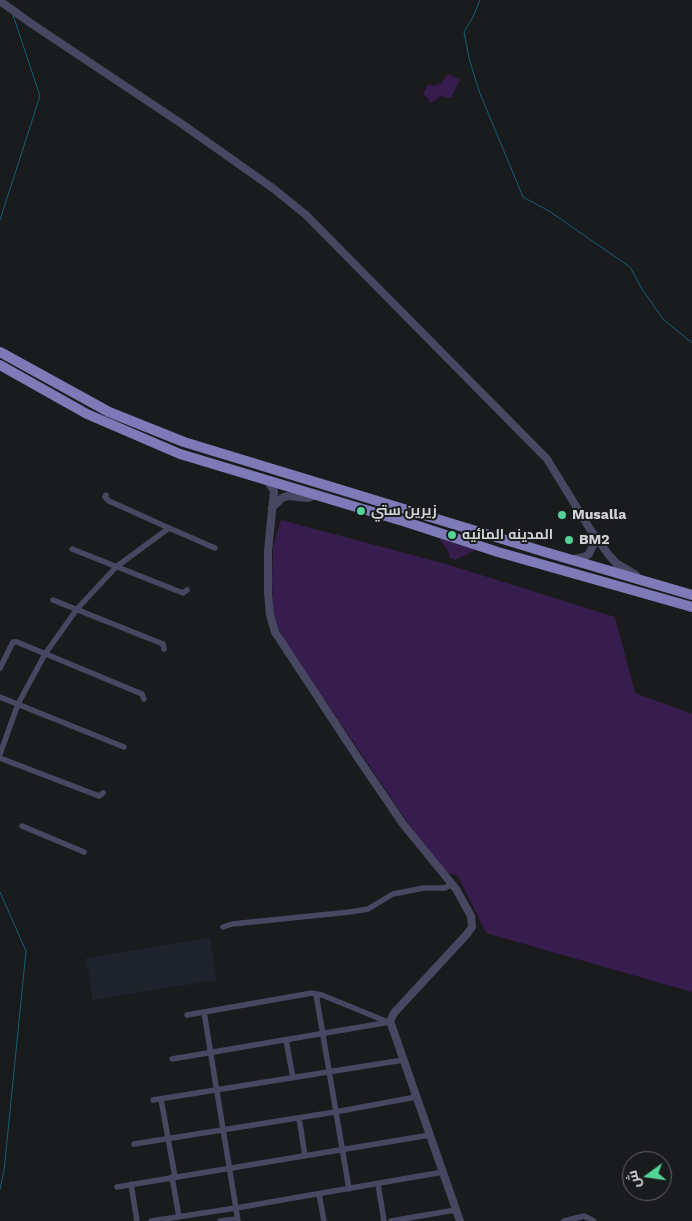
<!DOCTYPE html>
<meta charset="utf-8">
<style>
body{margin:0}
#map{position:relative;width:692px;height:1221px;overflow:hidden;background:#1a1b1d;font-family:"Work Sans",Cairo,sans-serif}
canvas{display:block}
.north{position:absolute;left:622px;top:1151px;width:50px;height:50px;box-sizing:border-box;background:#1a1b1d;border:1px solid #646567;border-radius:50%;rotate:256deg;font-size:14px;font-weight:700;line-height:20px;text-align:center;color:#d2d3d5}
.north::after{content:'';display:block;margin:auto;width:18px;height:22px;background:#52d397;clip-path:polygon(50% 0,100% 100%,50% 72%,0 100%)}
</style>
<div id="map">
<canvas width="692" height="1221"></canvas>
<div class="north">ش</div>
</div>
<script>
const g = document.querySelector('canvas').getContext('2d');
g.lineJoin = 'round';
function fill(path, color) {
  g.fillStyle = color;
  g.fill(path, 'evenodd');
}
function toPath(rows) {
  const path = new Path2D();
  for (const r of rows) {
    path.moveTo(r[0], r[1]);
    for (let i = 2; i < r.length; i += 2) path.lineTo(r[i], r[i + 1]);
  }
  return path;
}
function strokePath(path, color, width, dash) {
  g.strokeStyle = color;
  g.lineWidth = width;
  g.lineCap = dash ? 'butt' : 'round';
  g.setLineDash(dash || []);
  g.stroke(path);
}
function label(font, color, halo, rows, align = 'center') {
  g.font = font + ' "Work Sans",Cairo,sans-serif';
  g.lineWidth = 4;
  g.setLineDash([]);
  g.textBaseline = 'middle';
  g.strokeStyle = halo;
  g.fillStyle = color;
  for (const [text, x, y, turn = 0] of rows) {
    g.save();
    g.translate(x, y);
    g.rotate((+turn || 0) * Math.PI / 180);
    g.textAlign = isNaN(turn) ? turn : align;
    if (halo) g.strokeText(text, 0, 0);
    g.fillText(text, 0, 0);
    g.restore();
  }
}
fill(toPath([
 [210,938,217,980,93,1000,86,958]
]), '#1f232b');
fill(toPath([
 [448,74,460,80,451,98,441,96,431,103,428,102,429,99,423,94,428,84,435,86,438,83,441,84],
 [281,520,446,564,615,617,635,693,692,714,692,992,486,933,458,876,446,872,410,826,286,642,276,624,273,609,272,582,273,547],
 [439,538,476,550,455,560,450,558,449,553]
]), '#371c4e');
strokePath(toPath([
 [480,0,473,17,464,32,469,58,479,91,523,197,549,211,630,267,642,289,663,319,692,343],
 [0,220,40,96,13,15],
 [0,892,26,951,4,1171,0,1189]
]), '#136178', 1);
strokePath(toPath([
 [106,495,105,497,109,501,169,528],
 [72,549,183,593,187,590],
 [53,600,163,644,164,649],
 [0,668,13,642,17,642,142,694,144,699],
 [0,697,124,747],
 [0,754,18,704,45,654,77,609,116,567,169,528,215,548],
 [0,758,99,796,103,793],
 [22,826,84,852],
 [223,927,232,924,350,912,368,909,393,894,424,888,445,888,452,884],
 [316,994,349,1189],
 [204,1012,238,1221],
 [187,1015,312,993,322,995,388,1022],
 [286,1040,293,1078],
 [172,1059,390,1022],
 [161,1099,175,1177],
 [153,1100,403,1060],
 [299,1118,305,1156],
 [134,1144,335,1112,416,1097],
 [172,1177,179,1217],
 [131,1184,137,1221],
 [378,1184,384,1221],
 [117,1187,430,1135],
 [319,1194,324,1221],
 [151,1221,236,1208,443,1172],
 [220,1221,237,1219],
 [391,1221,455,1210],
 [564,1221,584,1216,594,1221]
]), '#484762', 5.5);
strokePath(toPath([
 [0,1,32,24,182,124,274,189,306,215,547,459,590,529,608,554,616,563,636,575],
 [267,480,274,491,268,551,268,593,270,615,275,632,356,755,403,824,456,889,471,916,472,927,467,934,394,1013,390,1021,460,1221],
 [272,508,282,498,287,496,308,498,316,495],
 [574,559,584,557,589,554,594,543,592,535]
]), '#484762', 8);
strokePath(toPath([
 [0,352,109,412,184,442,545,552,692,595],
 [0,365,87,414,180,454,406,522,498,552,692,607]
]), '#7e7ab8', 10);
for (const [x, y, r, color] of [
 [361,511,5,"#52d397"],
 [562,515,5,"#52d397"],
 [452,535,5,"#52d397"],
 [569,540,5,"#52d397"]
]) {
  const dot = new Path2D();
  dot.arc(x, y, r, 0, 2 * Math.PI);
  g.fillStyle = color;
  g.fill(dot);
  strokePath(dot, '#1a1b1d', 2);
}
label('bold 14px', '#d2d3d5', '#1a1b1d', [
 ["زيرين ستي",371,511],
 ["Musalla",572,515],
 ["المدينه المائيه",462,535],
 ["BM2",579,540]
], 'left');
</script>
